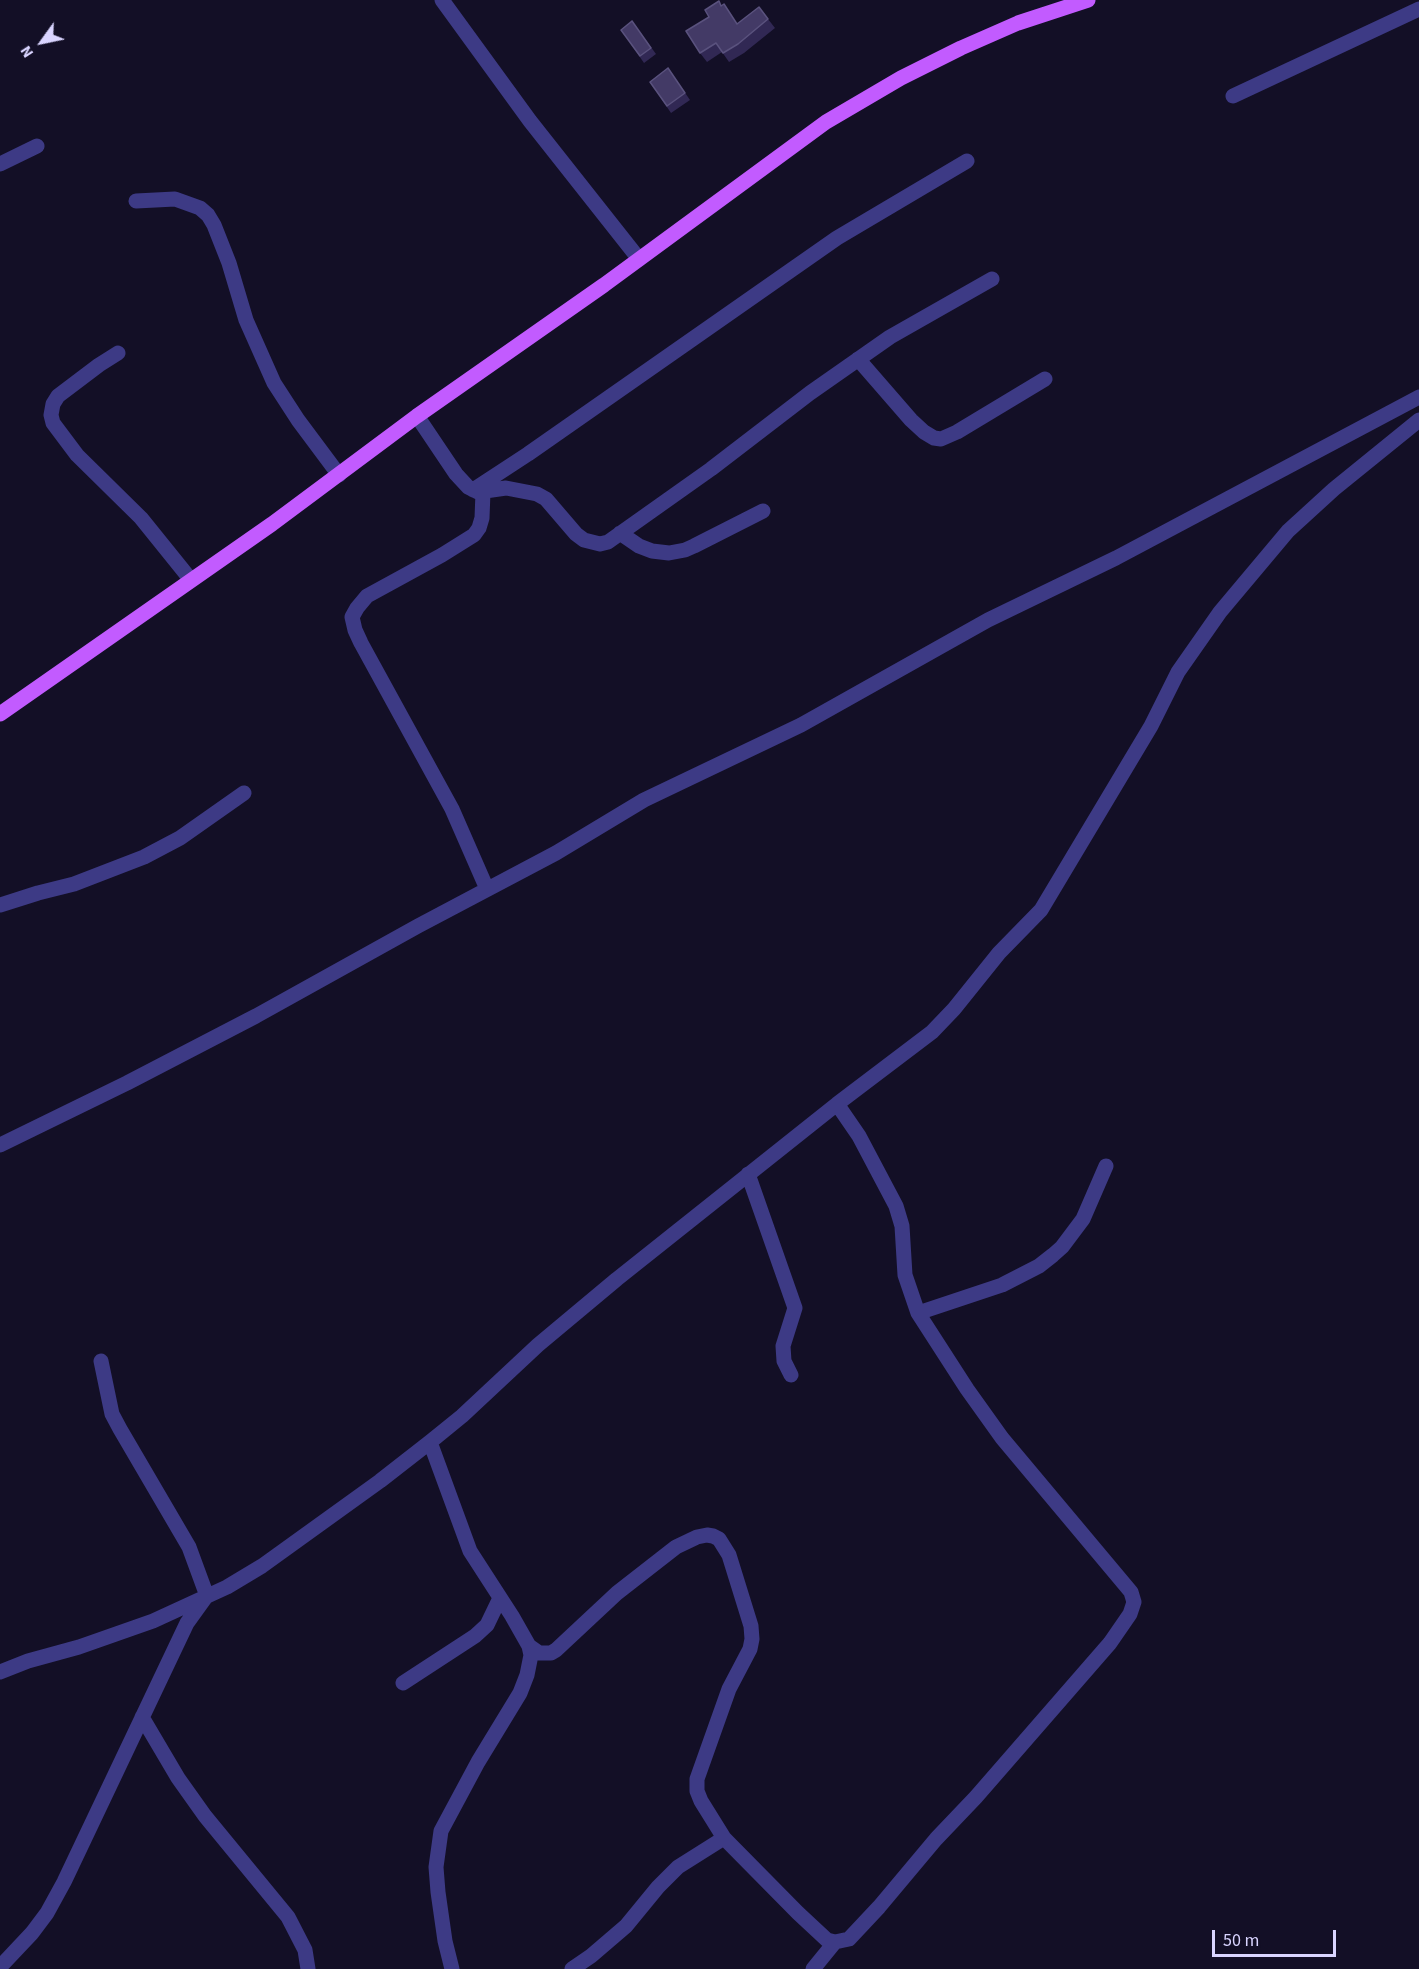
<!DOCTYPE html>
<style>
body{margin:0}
#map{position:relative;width:1419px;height:1969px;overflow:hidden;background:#130f26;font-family:"Source Sans 3",sans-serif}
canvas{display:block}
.north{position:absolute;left:12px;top:12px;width:60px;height:60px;-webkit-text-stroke:4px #130f26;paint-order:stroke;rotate:237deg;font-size:16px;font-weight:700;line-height:24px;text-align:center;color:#d9d4ff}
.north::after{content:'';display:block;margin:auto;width:21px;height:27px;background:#d9d4ff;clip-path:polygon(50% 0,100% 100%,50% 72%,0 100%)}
.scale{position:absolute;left:1212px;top:1930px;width:124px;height:27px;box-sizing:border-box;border:3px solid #d9d4ff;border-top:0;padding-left:8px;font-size:18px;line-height:21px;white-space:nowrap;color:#d9d4ff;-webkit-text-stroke:4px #130f26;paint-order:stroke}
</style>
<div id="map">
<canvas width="1419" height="1969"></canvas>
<div class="north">N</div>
<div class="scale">50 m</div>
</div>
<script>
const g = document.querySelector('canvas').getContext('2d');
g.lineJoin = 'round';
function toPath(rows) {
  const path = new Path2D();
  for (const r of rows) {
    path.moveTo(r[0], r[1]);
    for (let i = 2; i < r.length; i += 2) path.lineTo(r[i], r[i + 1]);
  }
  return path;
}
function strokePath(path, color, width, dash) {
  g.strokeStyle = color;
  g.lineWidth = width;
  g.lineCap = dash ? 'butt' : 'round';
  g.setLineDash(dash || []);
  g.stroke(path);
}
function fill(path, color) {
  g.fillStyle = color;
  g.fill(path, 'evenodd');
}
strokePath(toPath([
 [442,0,530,121,639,259],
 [1233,96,1419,9],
 [0,164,37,146],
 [136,201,175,199,200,208,208,215,214,225,229,263,246,320,274,383,298,420,339,475],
 [118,353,99,365,58,396,53,404,51,415,53,423,77,455,141,518,191,580],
 [858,359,911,420,924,432,934,438,941,439,957,432,1045,379],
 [417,416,456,474,468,487,478,492,506,488,537,494,546,499,576,534,584,540,600,544,608,542,711,469,810,393,890,337,992,279],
 [473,490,528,454,837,238,967,161],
 [483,492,482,518,479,528,474,535,442,555,367,596,357,608,352,617,355,630,361,643,452,809,487,889],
 [620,533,639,546,652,551,669,553,685,550,694,546,763,511],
 [0,905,38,893,74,884,144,857,180,838,244,793],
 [0,1145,127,1083,256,1016,418,926,556,853,644,800,801,725,988,620,1116,558,1419,397],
 [748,1174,795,1308,783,1346,784,1361,791,1375],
 [918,1313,1002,1285,1039,1266,1053,1255,1062,1247,1083,1219,1106,1166],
 [101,1361,112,1414,120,1429,189,1547,207,1596],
 [430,1442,470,1551,512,1616,529,1646,531,1655,527,1675,520,1693,478,1762,441,1831,436,1867,438,1892,445,1941,452,1969],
 [529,1646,539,1653,551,1653,556,1650,617,1593,676,1547,697,1537,707,1535,713,1536,719,1539,729,1555,751,1626,752,1639,750,1649,729,1689,697,1779,697,1791,701,1801,724,1838,798,1913,827,1940,835,1942,849,1939,879,1907,936,1839,976,1797,1110,1643,1130,1614,1134,1602,1131,1592,1002,1438,967,1389,918,1313,905,1275,902,1226,896,1206,859,1136,837,1104],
 [0,1672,28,1661,79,1647,153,1621,227,1587,262,1566,380,1481,430,1442,462,1416,538,1345,617,1279,837,1104,932,1032,954,1009,999,953,1041,910,1151,726,1178,672,1220,612,1288,531,1334,489,1419,420],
 [403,1683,475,1636,487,1625,500,1598],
 [142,1717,178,1778,205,1816,288,1917,305,1950,308,1969],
 [0,1967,32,1933,47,1913,64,1882,187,1623,205,1598],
 [572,1969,591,1956,626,1926,658,1887,678,1867,724,1838],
 [813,1969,835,1942]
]), '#3d3a85', 15);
strokePath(toPath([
 [0,714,272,524,417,416,604,285,826,122,901,78,961,48,1018,23,1088,0]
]), '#c25bff', 15);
fill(toPath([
 [722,6,737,24,768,19,775,28,744,53,729,62,722,52,707,62,700,53],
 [632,21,656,54,644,63,621,30],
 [668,68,690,100,671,113,650,82]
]), '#312854');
const building = toPath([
 [719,1,721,6,724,4,737,24,759,7,768,19,738,44,723,53,716,43,700,53,686,31,709,17,705,10,719,1],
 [632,21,651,48,640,56,621,30,632,21],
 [668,68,685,93,667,106,650,82,668,68]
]);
fill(building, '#433a66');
strokePath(building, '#5a527e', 1.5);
</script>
